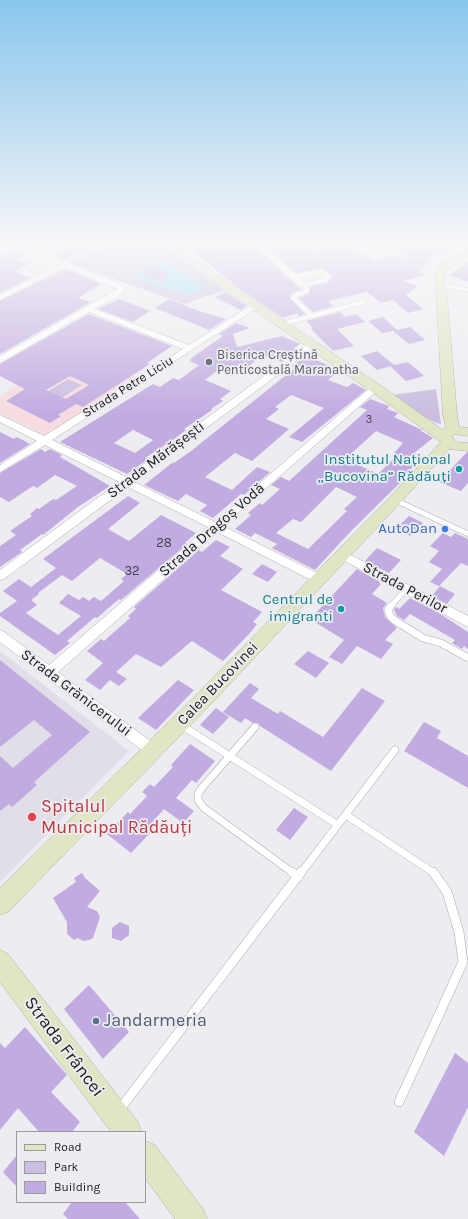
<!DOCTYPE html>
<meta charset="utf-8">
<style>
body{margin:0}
#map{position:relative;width:468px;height:1219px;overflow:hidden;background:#edecf0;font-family:Karla,sans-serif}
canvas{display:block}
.legend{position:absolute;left:16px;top:1131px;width:130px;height:72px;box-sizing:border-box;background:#edecf0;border:1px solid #9b9a9d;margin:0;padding:5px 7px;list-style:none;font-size:12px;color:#202021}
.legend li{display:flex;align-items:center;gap:8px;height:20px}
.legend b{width:20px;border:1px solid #9b9a9d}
</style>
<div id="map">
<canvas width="468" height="1219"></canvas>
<ul class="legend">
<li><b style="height:5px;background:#e0e6c3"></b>Road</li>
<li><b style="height:11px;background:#cbbee0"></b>Park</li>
<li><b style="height:11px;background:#c1ace1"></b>Building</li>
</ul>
</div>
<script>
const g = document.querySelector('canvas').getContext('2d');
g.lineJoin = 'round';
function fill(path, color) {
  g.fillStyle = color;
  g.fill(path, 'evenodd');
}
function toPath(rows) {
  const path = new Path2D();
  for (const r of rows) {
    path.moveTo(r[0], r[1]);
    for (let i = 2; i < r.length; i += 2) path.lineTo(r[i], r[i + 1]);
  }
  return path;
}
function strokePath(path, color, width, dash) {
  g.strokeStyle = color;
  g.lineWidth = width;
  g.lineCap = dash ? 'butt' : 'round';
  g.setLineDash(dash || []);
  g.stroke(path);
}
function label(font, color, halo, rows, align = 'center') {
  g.font = font + ' Karla,sans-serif';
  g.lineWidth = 3.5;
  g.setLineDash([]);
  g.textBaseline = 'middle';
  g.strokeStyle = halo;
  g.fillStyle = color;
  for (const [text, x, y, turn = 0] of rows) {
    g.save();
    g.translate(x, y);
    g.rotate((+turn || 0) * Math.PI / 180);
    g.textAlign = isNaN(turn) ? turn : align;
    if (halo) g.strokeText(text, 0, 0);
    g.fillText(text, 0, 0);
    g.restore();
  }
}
fill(toPath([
 [0,651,129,751,0,882]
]), '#e2dee9');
fill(toPath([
 [92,356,135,376,46,436,0,413,0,396,31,378]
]), '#f6dbe0');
fill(toPath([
 [104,244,162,244,225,290,184,304,68,262,96,252],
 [68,379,82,385,46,408,32,401],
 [436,389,441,424,436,423,421,415,392,395]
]), '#cbbee0');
fill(toPath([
 [163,259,204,288,190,296,130,276]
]), '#98e1f3');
fill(toPath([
 [66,244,94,244,95,248,81,251,84,253,65,260,57,256,52,250,64,247],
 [209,244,252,244,299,288,302,289,292,293,290,298,305,314,299,316,297,313,283,318,237,287,189,248],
 [262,244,315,244,316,249,337,244,344,244,362,255,365,255,374,261,392,256,403,259,407,256,406,255,381,244,459,244,429,260,432,261,419,270,426,275,403,281,418,286,406,295,423,309,408,313,393,300,381,303,367,292,328,301,334,306,313,312,298,298,310,293,310,287,329,282,331,278,331,275,325,270,317,269,296,273],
 [17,249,28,254,17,259,29,264,15,271,30,278,0,293,0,256],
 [468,262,468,282,449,275],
 [155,266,171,276,161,282,140,273],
 [66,269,101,284,78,298,91,302,0,354,0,301],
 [226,292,247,306,241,310,215,297],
 [119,299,150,311,133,322,98,309],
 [169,299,199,311,226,319,209,330,155,308],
 [340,312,345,317,356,314,365,322,337,329,354,346,333,351,311,329,313,328,306,321],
 [89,314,172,346,147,363,150,364,83,407,76,404,58,415,61,416,50,423,6,401,25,389,0,376,0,364],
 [70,376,89,385,66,399,46,390],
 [383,317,397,330,382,333,368,321],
 [236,323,250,328,233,334,237,347,282,336,300,344,294,348,298,350,281,362,263,355,238,374,222,367,205,380,231,391,220,399,223,401,211,409,212,410,184,429,186,430,174,439,145,458,148,459,127,474,60,442,153,384,160,387,173,378,179,380,199,365,189,361,192,360,190,359,223,336,219,334],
 [133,430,153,440,135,453,114,443],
 [410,327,425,340,409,344,393,331],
 [377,351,394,365,377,370,361,356],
 [309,354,314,356,310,357,332,367,327,371,335,374,328,380,347,387,353,383,366,390,302,442,289,437,324,408,291,395,275,407,279,409,266,419,289,429,252,461,235,453,205,477,232,490,257,467,270,472,244,495,241,494,213,518,200,511,207,505,186,494,178,501,144,485,172,463,174,463,191,451,295,368,292,366],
 [408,362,424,376,406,381,390,366],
 [370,399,389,406,387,409,398,413,394,417,422,430,421,431,433,438,414,453,417,455,411,462,416,464,403,477,405,478,351,531,315,570,272,548,277,544,255,533,251,537,235,529,251,515,248,513,260,503,262,505,280,489,271,485,281,477,289,481,367,410,360,407],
 [376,431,403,443,394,453,398,455,378,474,354,463,360,457,352,453],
 [336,487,357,497,344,509,347,511,308,549,276,533,293,519,301,522],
 [0,432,14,439,17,437,30,444,0,463],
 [41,449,45,452,50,449,62,455,60,457,110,486,78,507,43,535,42,534,20,550,22,552,0,567,0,546,16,535,10,531,32,516,30,514,37,508,39,509,53,499,56,500,77,486,55,475,37,488,33,486,9,502,0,497,0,473],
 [467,452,468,452,468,483,461,491,439,482],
 [128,496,140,503,108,529,129,541,161,515,196,533,185,543,187,544,121,600,119,599,97,618,95,617,67,641,70,643,55,655,0,616,0,613,17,601,3,591,19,579,31,587,56,568,43,559],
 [100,558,127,574,121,579,124,581,101,601,94,597,89,601,83,597,79,600,68,594,59,603,81,616,58,635,26,613,37,605,31,600,39,594,38,593,62,575,72,581],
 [409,516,423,523,410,536,396,529],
 [443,533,451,537,455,533,468,539,468,566,461,563,439,586,430,582,442,569,429,562,439,551,430,546],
 [216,540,230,547,220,556,243,569,221,590,262,612,253,622,257,624,250,633,223,661,192,641,161,667,136,654,116,672,127,679,119,686,110,680,100,690,85,680,103,663,87,651,101,639,104,641,130,618,128,616,136,609,134,607,199,550,202,552],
 [377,548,401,560,389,573,365,561],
 [262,564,277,572,268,582,252,574],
 [357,569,380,582,379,583,381,584,372,594,387,603,383,608,385,617,397,628,385,640,393,644,381,659,357,646,342,664,329,657,344,640,310,619],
 [440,586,455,594,447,604,432,596],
 [410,598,439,613,468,632,468,649,464,646,462,649,452,643,455,640,410,614,404,620,397,616,394,610,396,607,399,609],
 [308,651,329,663,316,678,294,664],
 [0,660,90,732,34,782,37,785,12,807,9,804,0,811,0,756,13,768,52,735,34,720,0,747],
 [178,680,194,690,156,730,138,718],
 [250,683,259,689,251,698,278,714,280,711,323,737,362,688,385,701,331,771,260,726,258,723,253,723,245,718,241,723,223,712],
 [216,708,229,717,213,734,200,725],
 [424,722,441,731,437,738,468,756,468,788,404,751],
 [190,744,215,761,196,783,192,780,176,798,194,811,183,823,164,809,147,828,152,831,131,853,107,834,128,812,130,814,147,796,142,792,150,784,154,787,173,767,171,765],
 [294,808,308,817,290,840,276,830],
 [82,873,85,878,100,891,87,907,97,911,100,917,93,938,89,940,83,941,78,938,74,940,67,934,67,922,53,898,76,882,74,878],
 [120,922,129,926,129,935,121,941,112,938,112,928],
 [89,985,129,1032,103,1059,64,1009],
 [25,1027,67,1075,51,1092,80,1122,72,1132,39,1132,18,1108,0,1130,0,1043,5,1048],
 [455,1053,468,1063,468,1107,444,1156,414,1132],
 [17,1155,17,1187,3,1172],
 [72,1202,125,1202,140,1219,68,1219,63,1214]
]), '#c1ace1');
const laneFar3 = toPath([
 [30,251,63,244],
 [294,277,317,272,324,273,328,277,326,280,303,285,307,288,307,291,294,296,293,298,312,316],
 [282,324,364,302]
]);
const laneFar2 = toPath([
 [395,500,468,534],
 [390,607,406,589]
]);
const laneFar1 = toPath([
 [391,606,388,609,390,616,394,620,423,638,441,643,468,658],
 [181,725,338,825],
 [255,727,201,789,198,794,198,800,204,808,293,873],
 [346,815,434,873],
 [301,873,395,750]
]);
const lane = toPath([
 [292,872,298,877],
 [399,1102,463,962,459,932,447,892,433,872],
 [120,1109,301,872]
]);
const street = toPath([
 [0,244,19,244,119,283,125,288,123,293,95,309,189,345,253,304,256,304,260,306,52,440,126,477,309,343,315,343,316,345,315,347,134,482,215,522,372,386,378,386,380,388,223,526,323,576,325,579,323,582,319,583,315,582,217,532,58,672,157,746,159,750,157,754,152,756,147,754,0,642,0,630,4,632,49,665,208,527,128,487,4,579,0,580,0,570,119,482,45,445,0,472,0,465,37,441,0,422,0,415,44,436,183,349,89,312,0,363,0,356,117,289,65,267,0,300,0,295,59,265,10,244,0,249,0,244],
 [174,244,188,244,169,249,165,247,174,244],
 [253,244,260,244,306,283,306,287,300,287,253,244],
 [355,244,366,244,406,256,402,258,355,244],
 [437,282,468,288,468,292,437,286,437,282],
 [343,551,468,616,468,627,339,558,337,555,339,552,343,551]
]);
const secondary = toPath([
 [160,244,171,244,396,396,442,430,446,428,443,415,435,274,438,267,443,263,468,249,468,256,451,267,445,274,457,415,459,427,468,428,468,436,454,434,452,436,456,442,468,443,468,451,449,449,400,503,210,705,8,912,0,915,0,888,196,695,390,497,441,442,386,402,160,244],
 [0,950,8,954,138,1122,141,1132,111,1132,0,982,0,950],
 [145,1141,155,1145,203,1209,207,1219,175,1219,145,1178,145,1141]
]);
strokePath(laneFar3, '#aeadb0', 4.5);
strokePath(laneFar2, '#aeadb0', 6);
strokePath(laneFar1, '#aeadb0', 8);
strokePath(lane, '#aeadb0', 10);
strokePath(street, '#aeadb0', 1);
strokePath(secondary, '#aeadb0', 1);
strokePath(laneFar3, '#fff', 4);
strokePath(laneFar2, '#fff', 5);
strokePath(laneFar1, '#fff', 7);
strokePath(lane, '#fff', 9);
fill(street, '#fff');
fill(secondary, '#e0e6c3');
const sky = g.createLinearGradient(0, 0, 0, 414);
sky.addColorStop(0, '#88c6ec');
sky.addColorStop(0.59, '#f7f6f8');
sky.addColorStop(1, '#f7f6f800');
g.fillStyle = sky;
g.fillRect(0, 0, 468, 414);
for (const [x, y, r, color] of [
 [209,362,4,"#6b7280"],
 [459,469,4,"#0f9aa8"],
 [445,529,4,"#3f7fe0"],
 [341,609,4,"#0f9aa8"],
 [32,817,5,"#e0444e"],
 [96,1021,4,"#5c6f8a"]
]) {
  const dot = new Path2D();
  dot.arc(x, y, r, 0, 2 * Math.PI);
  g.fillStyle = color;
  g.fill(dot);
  strokePath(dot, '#edecf0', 1.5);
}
label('11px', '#484351', null, [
 ["3",369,420]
]);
label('13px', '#5b616d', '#edecf0', [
 ["Biserica Creștină",217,355],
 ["Penticostală Maranatha",217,370]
], 'left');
label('13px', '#202021', '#edecf0', [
 ["Strada Petre Liciu",128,387,-32]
]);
label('13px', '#484351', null, [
 ["28",164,543],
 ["32",132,571]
]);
label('15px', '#202021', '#edecf0', [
 ["Strada Mărășești",156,460,-37],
 ["Strada Dragoș Vodă",212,530,-41],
 ["Strada Perilor",405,588,28],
 ["Calea Bucovinei",218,684,-46],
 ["Strada Grănicerului",76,693,37]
]);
label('15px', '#0d838f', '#edecf0', [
 ["Institutul Național",451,460],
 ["„Bucovina” Rădăuți",451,477],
 ["Centrul de",333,600],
 ["imigranti",333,617]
], 'right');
label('15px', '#366cbe', '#edecf0', [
 ["AutoDan",437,529]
], 'right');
label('18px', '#be3a42', '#edecf0', [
 ["Spitalul",41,807],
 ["Municipal Rădăuți",41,828]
], 'left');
label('18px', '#4e5e75', '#edecf0', [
 ["Jandarmeria",104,1021]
], 'left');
label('18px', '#202021', '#edecf0', [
 ["Strada Frâncei",64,1047,53]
]);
</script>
